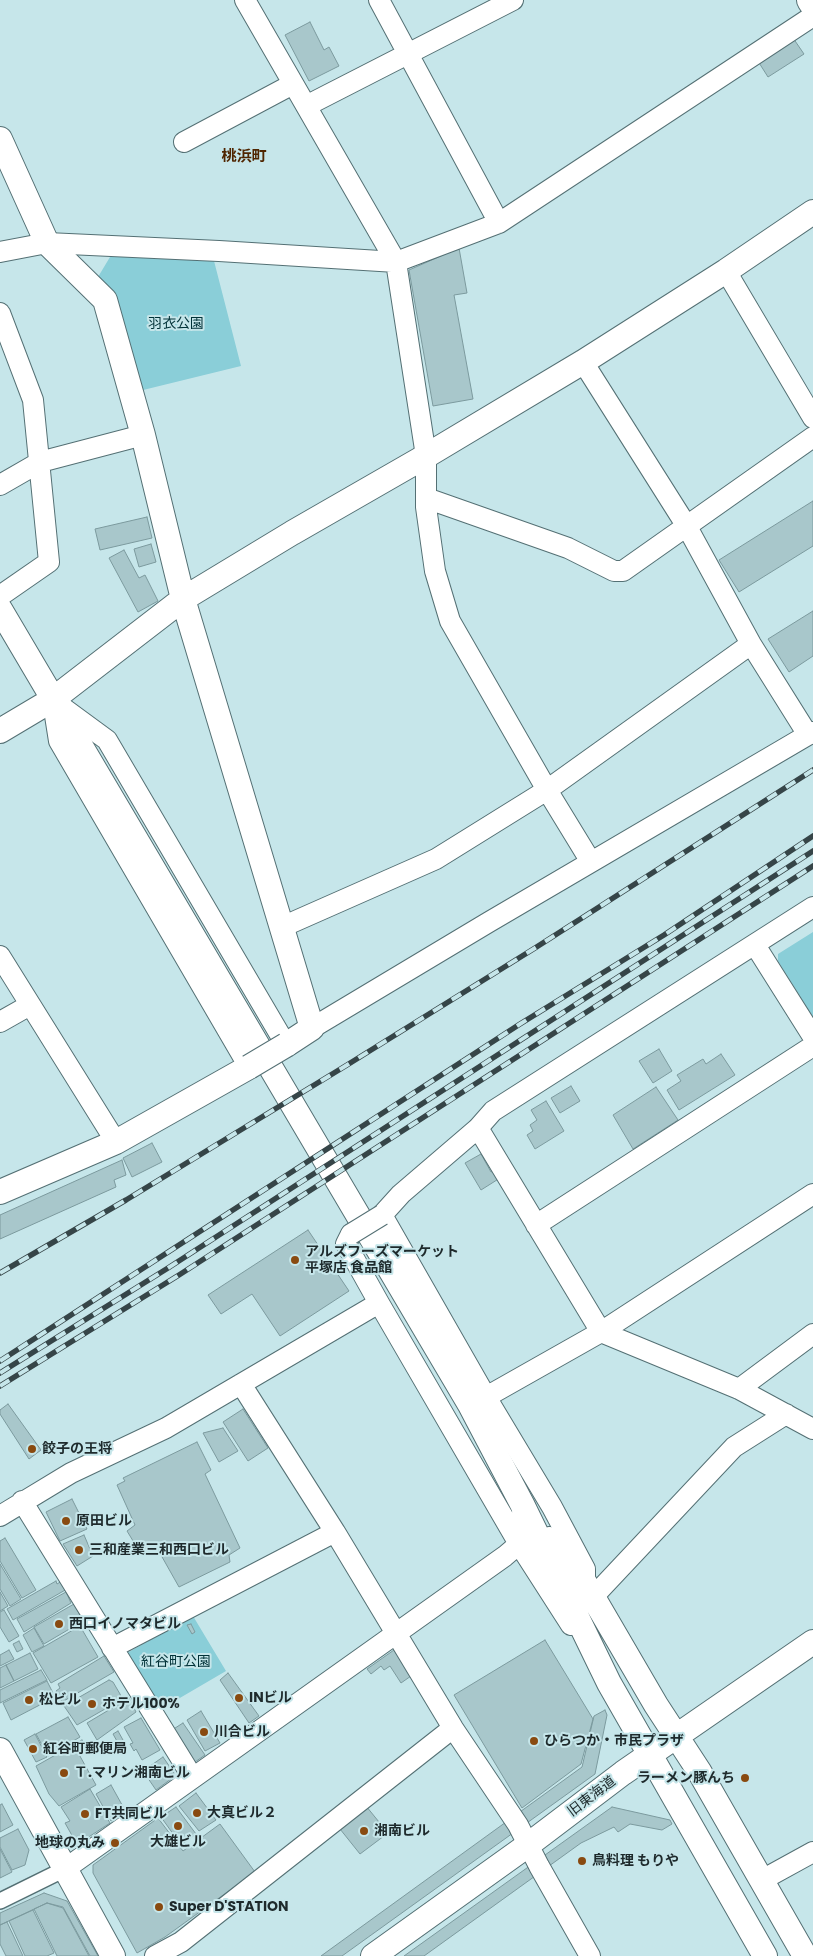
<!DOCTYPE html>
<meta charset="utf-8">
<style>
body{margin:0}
canvas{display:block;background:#c6e6ea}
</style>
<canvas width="813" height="1956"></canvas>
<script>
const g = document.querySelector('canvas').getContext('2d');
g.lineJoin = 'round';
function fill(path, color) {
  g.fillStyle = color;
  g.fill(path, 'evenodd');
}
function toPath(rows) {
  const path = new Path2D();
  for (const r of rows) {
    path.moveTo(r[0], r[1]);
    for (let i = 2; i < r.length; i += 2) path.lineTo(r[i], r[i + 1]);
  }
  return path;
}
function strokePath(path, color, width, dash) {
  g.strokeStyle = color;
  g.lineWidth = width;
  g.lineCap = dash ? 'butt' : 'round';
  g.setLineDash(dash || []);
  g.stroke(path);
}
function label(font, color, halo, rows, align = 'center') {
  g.font = font + ' Poppins,"Noto Sans JP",sans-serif';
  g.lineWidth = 4;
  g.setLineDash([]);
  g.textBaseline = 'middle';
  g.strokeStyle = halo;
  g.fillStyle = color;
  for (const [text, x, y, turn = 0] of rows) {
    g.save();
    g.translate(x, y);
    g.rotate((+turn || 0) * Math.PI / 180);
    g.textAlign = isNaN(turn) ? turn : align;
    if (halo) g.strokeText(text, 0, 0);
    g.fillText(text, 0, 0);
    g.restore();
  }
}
fill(toPath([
 [113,252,213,257,241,366,139,391,115,293,98,277],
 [813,932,813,1017,778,961,778,954],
 [193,1616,226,1671,161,1709,127,1653]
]), '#8aced8');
const building = toPath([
 [310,22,324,50,329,47,339,66,309,81,285,35,310,22],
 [791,35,804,54,768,77,756,58,791,35],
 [459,248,467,293,454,295,473,399,433,406,409,270,459,248],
 [813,501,813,546,739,592,719,560,813,501],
 [147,517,152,538,100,550,95,529,147,517],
 [151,544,156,562,139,567,134,549,151,544],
 [124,550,139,578,145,575,158,601,138,612,109,558,124,550],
 [813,611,813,656,789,672,768,639,813,611],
 [659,1049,672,1071,653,1083,639,1061,659,1049],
 [721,1054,735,1075,679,1110,667,1090,681,1081,677,1075,703,1059,706,1064,721,1054],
 [571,1086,580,1101,560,1113,551,1098,571,1086],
 [656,1087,678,1120,633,1149,613,1115,656,1087],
 [546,1101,564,1131,535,1149,527,1135,533,1131,530,1125,537,1120,531,1110,546,1101],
 [152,1143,162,1162,132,1177,123,1158,152,1143],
 [481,1154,491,1172,497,1169,500,1178,481,1190,465,1163,481,1154],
 [122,1160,126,1175,114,1180,116,1187,0,1239,0,1215,122,1160],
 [308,1230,349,1291,280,1336,252,1294,221,1314,208,1295,308,1230],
 [8,1404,41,1450,29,1459,0,1414,0,1410,8,1404],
 [243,1409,268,1448,248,1461,223,1422,243,1409],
 [223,1428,238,1451,219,1462,203,1433,223,1428],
 [197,1442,211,1470,205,1474,240,1548,229,1555,230,1562,179,1587,157,1548,141,1554,127,1531,135,1525,117,1485,125,1481,123,1478,197,1442],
 [72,1499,87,1529,60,1541,46,1512,72,1499],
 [84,1535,93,1556,77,1566,63,1544,84,1535],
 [5,1538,36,1590,22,1598,0,1561,0,1541,5,1538],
 [0,1564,21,1599,10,1606,0,1589,0,1564],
 [56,1581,57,1584,62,1581,67,1589,13,1620,7,1609,56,1581],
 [0,1592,8,1606,0,1611,0,1592],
 [66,1592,71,1603,24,1632,17,1619,66,1592],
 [74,1604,83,1621,44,1644,34,1627,74,1604],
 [4,1610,19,1636,9,1642,0,1627,0,1612,4,1610],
 [191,1624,195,1632,192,1634,187,1625,191,1624],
 [80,1626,98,1657,51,1683,33,1653,80,1626],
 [34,1628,44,1646,32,1652,23,1635,34,1628],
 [545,1640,593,1719,581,1764,522,1808,454,1695,545,1640],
 [19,1641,23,1649,17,1652,13,1644,19,1641],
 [9,1650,14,1659,0,1666,0,1655,9,1650],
 [394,1650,411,1676,401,1683,390,1666,384,1670,381,1666,371,1674,367,1669,394,1650],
 [30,1653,38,1669,14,1681,6,1665,30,1653],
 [104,1656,114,1672,62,1702,56,1691,60,1688,58,1684,104,1656],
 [6,1665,14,1681,0,1688,0,1668,6,1665],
 [41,1670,47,1680,0,1703,0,1690,41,1670],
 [228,1673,259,1716,249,1723,220,1680,228,1673],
 [109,1680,113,1682,120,1694,121,1697,119,1701,77,1725,64,1706,109,1680],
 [47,1681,55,1697,11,1720,3,1703,47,1681],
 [129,1698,136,1712,97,1740,87,1723,129,1698],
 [605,1710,607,1715,595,1774,342,1956,321,1956,582,1767,594,1716,605,1710],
 [201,1711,220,1743,205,1751,187,1720,201,1711],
 [68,1717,80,1737,48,1756,36,1734,68,1717],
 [141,1718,160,1750,142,1760,136,1749,134,1751,130,1744,133,1743,124,1727,141,1718],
 [183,1723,205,1755,195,1762,190,1761,172,1730,183,1723],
 [118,1731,123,1740,118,1743,113,1734,118,1731],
 [35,1734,47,1757,36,1762,24,1740,35,1734],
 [82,1740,85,1744,76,1749,96,1785,59,1806,49,1794,36,1766,82,1740],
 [163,1757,174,1773,171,1779,156,1790,143,1771,163,1757],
 [111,1785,126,1812,111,1821,96,1794,111,1785],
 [90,1789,110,1823,81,1842,78,1836,74,1839,65,1823,70,1821,61,1807,90,1789],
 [196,1793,216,1820,199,1831,179,1806,196,1793],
 [2,1804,13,1825,0,1832,0,1805,2,1804],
 [366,1806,388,1833,360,1854,340,1829,366,1806],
 [176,1807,196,1834,181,1845,161,1817,176,1807],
 [612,1807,670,1820,672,1824,662,1830,630,1824,618,1832,614,1827,581,1843,424,1956,404,1956,612,1807],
 [158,1818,183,1851,220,1824,255,1872,165,1937,137,1953,93,1873,93,1865,158,1818],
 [18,1829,29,1850,25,1865,12,1870,0,1847,0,1838,18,1829],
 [0,1849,12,1872,0,1878,0,1849],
 [44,1893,67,1901,98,1956,90,1956,63,1907,47,1903,0,1925,0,1913,44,1893],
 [47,1903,63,1908,89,1956,57,1956,34,1909,47,1903],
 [33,1910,54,1953,47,1956,25,1956,9,1921,33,1910],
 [7,1922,23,1956,6,1956,0,1944,0,1925,7,1922]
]);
fill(building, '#a8c7cb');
strokePath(building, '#7c9a9e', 1);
const pedestrian = toPath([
 [0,1901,65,1869]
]);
const minor = toPath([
 [245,0,396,262,426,456,426,507,435,571,450,621,547,790,591,862],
 [379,0,499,223],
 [306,106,513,0],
 [184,142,293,84],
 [0,252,47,243,219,251,396,262,499,223,813,16],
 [726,271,813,418],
 [0,313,33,400,49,562,0,596],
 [583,362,686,525,751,644,808,735],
 [0,485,40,462,143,435],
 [426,498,568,548,614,571,623,571,813,437],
 [53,703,59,741,249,1067],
 [58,704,107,740,286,1045],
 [282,927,436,859,547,790,751,644],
 [755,945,813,1037],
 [0,956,116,1142],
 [0,1022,30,1005],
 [312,1028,489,922,813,732],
 [478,1128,601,1332,739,1389,813,1429],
 [536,1225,813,1046],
 [351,1234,346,1244,379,1303,519,1544,571,1625],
 [241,1384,335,1532,453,1728,518,1825,539,1866,590,1956],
 [739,1389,813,1334],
 [486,1397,601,1332,813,1194],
 [22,1501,193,1778],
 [0,1516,71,1473,166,1428,379,1303],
 [585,1580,585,1569,552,1507,486,1397,382,1215,401,1194,478,1128,493,1111,813,907],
 [593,1597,734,1447,786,1414],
 [112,1648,335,1532],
 [65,1869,505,1556,519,1544,523,1538,522,1505],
 [762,1880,813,1852],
 [155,1956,181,1942,453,1728]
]);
const tertiary = toPath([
 [0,139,47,243,105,300,143,435,183,599,312,1028,286,1045],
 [0,609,470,1405,522,1504,609,1683,765,1956],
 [0,731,52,700,183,599,292,533,426,456,583,362,726,271,813,212],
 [0,1192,116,1142,249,1067],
 [549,1539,585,1583,593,1597,656,1705,699,1771,805,1956],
 [0,1750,113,1956],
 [373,1956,528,1845,623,1773,813,1642]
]);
const primary = toPath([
 [811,0,813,3]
]);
strokePath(pedestrian, '#547074', 18);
strokePath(minor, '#547074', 22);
strokePath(tertiary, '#547074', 26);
strokePath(primary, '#547074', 30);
strokePath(pedestrian, '#fff', 15);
strokePath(minor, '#fff', 20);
strokePath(tertiary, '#fff', 24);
strokePath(primary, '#fff', 28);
const rail = toPath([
 [0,1273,126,1200,347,1065,535,948,813,770],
 [0,1361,520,1024,664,935,813,836],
 [0,1373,168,1268,813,851],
 [0,1386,179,1275,813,866]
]);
strokePath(rail, '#364548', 5.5);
strokePath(rail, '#c6e6ea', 4, [11]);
const minorBridge = toPath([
 [351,1234,382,1215]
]);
const tertiaryBridge = toPath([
 [249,1067,286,1045]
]);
strokePath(minorBridge, '#547074', 22, []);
strokePath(tertiaryBridge, '#547074', 26, []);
strokePath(minorBridge, '#fff', 20);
strokePath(tertiaryBridge, '#fff', 24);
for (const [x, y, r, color] of [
 [295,1260,5,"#894a10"],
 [32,1449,5,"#894a10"],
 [66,1521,5,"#894a10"],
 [79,1550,5,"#894a10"],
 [59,1624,5,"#894a10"],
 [239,1698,5,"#894a10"],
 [29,1700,5,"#894a10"],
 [92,1704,5,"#894a10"],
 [204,1732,5,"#894a10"],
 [534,1741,5,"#894a10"],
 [33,1749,5,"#894a10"],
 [64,1773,5,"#894a10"],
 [745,1778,5,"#894a10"],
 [197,1813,5,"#894a10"],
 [85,1814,5,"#894a10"],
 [178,1826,5,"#894a10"],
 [364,1831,5,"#894a10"],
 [115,1843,5,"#894a10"],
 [582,1861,5,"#894a10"],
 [159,1907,5,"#894a10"]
]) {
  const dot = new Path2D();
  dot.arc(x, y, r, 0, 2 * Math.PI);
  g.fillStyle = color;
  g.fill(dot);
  strokePath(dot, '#c6e6ea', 2);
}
label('14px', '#003137', '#c6e6ea', [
 ["羽衣公園",176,324],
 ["紅谷町公園",176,1662]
]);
label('bold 14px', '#1e2a2c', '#c6e6ea', [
 ["アルズフーズマーケット",305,1252],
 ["平塚店 食品館",305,1268],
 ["餃子の王将",42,1449],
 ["原田ビル",76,1521],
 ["三和産業三和西口ビル",89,1550],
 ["西口イノマタビル",69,1624],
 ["INビル",249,1698],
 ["松ビル",39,1700],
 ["ホテル100%",102,1704],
 ["川合ビル",214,1732],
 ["ひらつか・市民プラザ",544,1741],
 ["紅谷町郵便局",43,1749],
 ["Ｔ.マリン湘南ビル",74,1773],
 ["ラーメン豚んち",735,1778,"right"],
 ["大真ビル２",207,1813],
 ["FT共同ビル",95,1814],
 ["湘南ビル",374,1831],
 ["大雄ビル",178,1842,"center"],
 ["地球の丸み",105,1843,"right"],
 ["鳥料理 もりや",592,1861],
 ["Super D'STATION",169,1907]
], 'left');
label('14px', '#1e2a2c', '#c6e6ea', [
 ["旧東海道",592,1797,-37]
]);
label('bold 15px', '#4f2500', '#c6e6ea', [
 ["桃浜町",244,157]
]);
</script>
